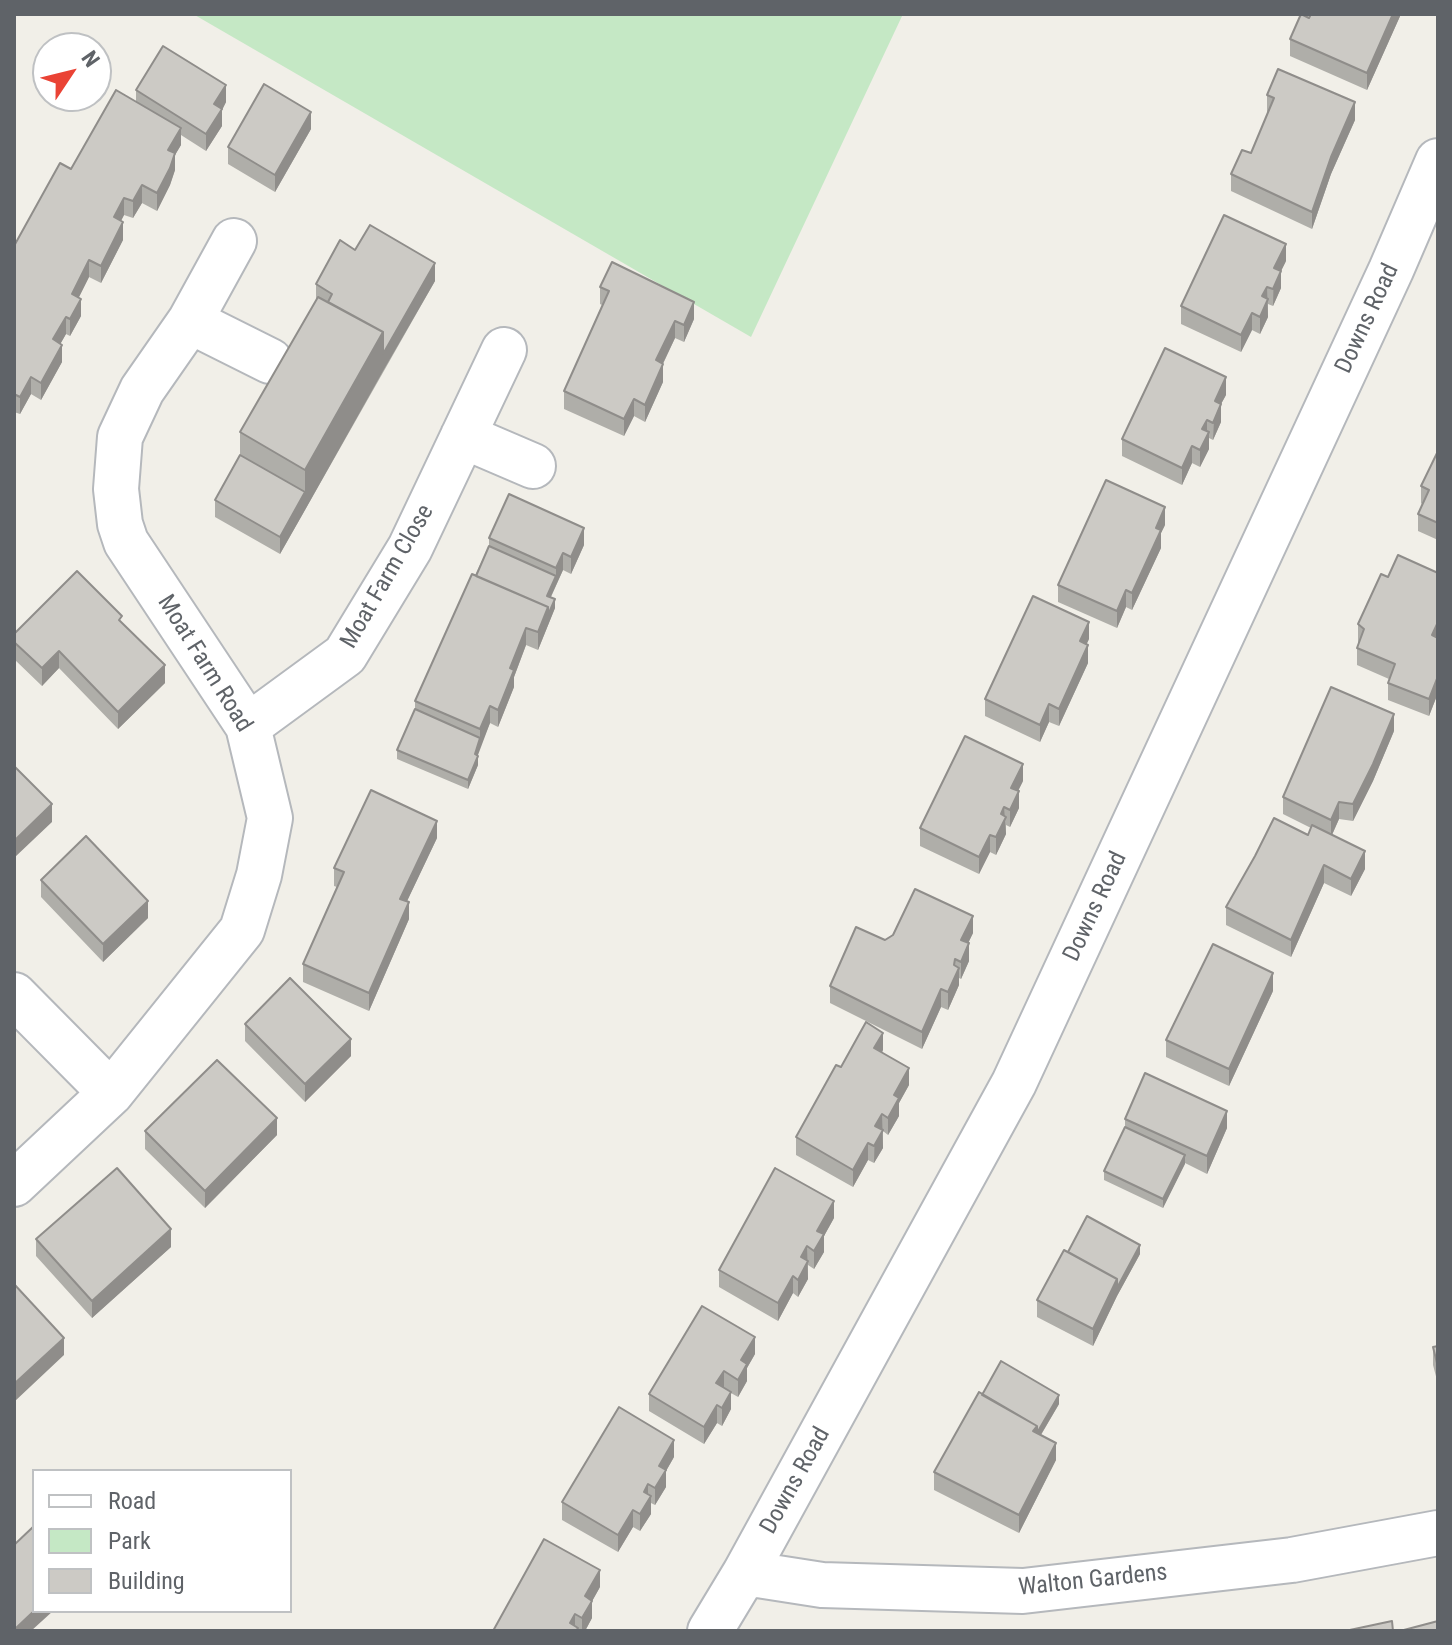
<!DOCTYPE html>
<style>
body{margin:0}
#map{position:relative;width:1452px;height:1645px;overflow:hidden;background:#f1efe8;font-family:"Roboto Condensed",sans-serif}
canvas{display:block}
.frame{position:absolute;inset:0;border:16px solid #5f6368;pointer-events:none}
.legend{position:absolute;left:32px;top:1469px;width:260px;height:144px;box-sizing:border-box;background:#fff;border:2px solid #bfc1c3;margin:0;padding:10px 14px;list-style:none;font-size:24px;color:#5f6368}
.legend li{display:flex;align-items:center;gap:16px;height:40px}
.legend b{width:40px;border:2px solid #bfc1c3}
.north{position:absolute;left:32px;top:32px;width:80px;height:80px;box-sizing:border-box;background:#fff;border:2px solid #bfc1c3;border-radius:50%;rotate:55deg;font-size:22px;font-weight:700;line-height:32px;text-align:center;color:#5f6368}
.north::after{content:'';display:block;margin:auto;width:28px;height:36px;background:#ea4335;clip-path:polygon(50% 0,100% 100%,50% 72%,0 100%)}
</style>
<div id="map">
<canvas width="1452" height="1645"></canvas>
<div class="frame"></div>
<ul class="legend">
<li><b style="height:10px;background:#fff"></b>Road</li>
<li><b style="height:22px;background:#c5e8c5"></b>Park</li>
<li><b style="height:22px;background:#cccac5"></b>Building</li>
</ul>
<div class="north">N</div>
</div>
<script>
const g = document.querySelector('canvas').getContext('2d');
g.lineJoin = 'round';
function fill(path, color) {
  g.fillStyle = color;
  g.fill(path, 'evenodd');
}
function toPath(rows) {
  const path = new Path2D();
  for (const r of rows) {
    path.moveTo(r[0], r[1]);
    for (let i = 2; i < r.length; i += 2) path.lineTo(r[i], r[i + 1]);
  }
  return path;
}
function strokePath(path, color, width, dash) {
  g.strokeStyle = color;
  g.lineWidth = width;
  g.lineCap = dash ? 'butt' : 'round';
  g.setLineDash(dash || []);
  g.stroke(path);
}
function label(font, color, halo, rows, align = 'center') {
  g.font = font + ' "Roboto Condensed",sans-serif';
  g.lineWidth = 6;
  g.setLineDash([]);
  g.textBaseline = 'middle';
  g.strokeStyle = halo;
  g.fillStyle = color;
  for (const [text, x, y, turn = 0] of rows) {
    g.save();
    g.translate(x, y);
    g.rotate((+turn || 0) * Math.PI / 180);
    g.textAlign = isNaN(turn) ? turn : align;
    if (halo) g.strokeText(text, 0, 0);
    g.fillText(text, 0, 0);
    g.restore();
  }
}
fill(toPath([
 [193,14,903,14,751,337]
]), '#c5e8c5');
const minor = toPath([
 [190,321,270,361],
 [463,436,533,466],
 [248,726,345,655,410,548,504,350],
 [14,995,111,1093],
 [14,1184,111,1093,242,930,259,875,270,818,248,726,126,542,120,524,116,489,120,437,142,390,190,321,234,241],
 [745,1573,822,1585,1023,1591,1292,1560,1438,1533],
 [710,1631,745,1573,1014,1083,1391,270,1438,161]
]);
strokePath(minor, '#b5b8bc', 48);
strokePath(minor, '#fff', 44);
fill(toPath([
 [1311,14,1401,14,1367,90,1290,56,1290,39,1309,18],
 [136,90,226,102,222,110,222,126,206,151,181,135,181,145,175,155,175,170,170,185,157,211,142,203,133,218,124,215,121,221,123,240,101,283,89,277,79,297,81,316,70,336,66,334,60,344,62,362,41,400,31,394,20,414,14,412,14,246,71,169,136,102],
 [1267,95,1355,120,1331,174,1312,229,1231,191,1231,174,1251,153,1268,113,1267,113],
 [311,129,275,192,228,164,228,147],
 [355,250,435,281,280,554,215,517,215,500,240,455,240,432,316,301,316,284],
 [1286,261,1281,271,1281,288,1273,306,1268,304,1268,317,1260,334,1252,330,1241,352,1181,324,1181,306],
 [600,287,694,319,684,342,675,338,663,364,663,382,645,422,634,416,624,436,564,409,564,391,602,305,600,304],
 [1226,395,1221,404,1221,422,1213,440,1209,438,1209,449,1200,467,1192,463,1182,485,1122,456,1122,439],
 [1438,451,1438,540,1418,531,1418,514,1422,504,1421,503,1421,486],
 [1165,525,1161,533,1161,548,1132,610,1126,607,1117,628,1058,602,1058,585],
 [489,538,584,545,571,574,563,570,551,597,555,608,538,650,526,645,514,677,514,687,498,727,490,723,480,747,477,755,478,765,468,789,397,759,397,750,415,709,415,701,489,546],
 [1438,573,1438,693,1429,716,1388,700,1388,683,1389,679,1357,665,1357,648,1359,642,1358,642,1358,624,1388,577],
 [122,624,165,683,118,729,59,668,42,686,14,659,14,634],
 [1089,639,1086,645,1088,663,1059,726,1049,722,1040,742,985,716,985,699],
 [1394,731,1373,781,1353,821,1339,819,1332,835,1365,869,1351,896,1324,883,1291,957,1226,925,1226,907,1308,835,1311,828,1283,814,1283,797],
 [1023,781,1018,791,1019,808,1010,827,1006,825,1006,834,996,855,990,852,979,874,920,846,920,828],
 [437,838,407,901,409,919,369,1011,303,982,303,964,337,887,334,886,334,868],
 [41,880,148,918,103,962,41,897],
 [973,933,968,943,969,961,961,979,959,978,959,985,948,1010,941,1007,922,1049,830,1003,830,986,885,940],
 [1273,991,1229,1086,1166,1057,1166,1040],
 [245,1024,351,1056,305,1102,245,1041],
 [883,1050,882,1053,909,1085,899,1103,899,1116,888,1135,883,1131,883,1148,874,1163,868,1160,853,1187,796,1155,796,1137,841,1067],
 [1125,1119,1227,1128,1207,1174,1185,1163,1163,1208,1104,1180,1104,1171,1125,1127],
 [145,1131,277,1135,205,1208,145,1149],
 [834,1218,824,1236,824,1252,814,1269,808,1265,808,1279,798,1297,793,1293,778,1321,719,1287,719,1270],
 [36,1239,171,1247,92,1318,36,1256],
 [1068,1252,1140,1254,1117,1296,1093,1346,1037,1317,1037,1300],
 [1438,1346,1438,1384,1433,1365,1433,1347],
 [755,1354,747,1368,747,1381,738,1397,731,1393,731,1409,722,1426,717,1423,704,1444,649,1411,649,1394],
 [982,1395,1059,1404,1041,1435,1056,1460,1019,1533,934,1490,934,1472],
 [674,1457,666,1471,666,1487,655,1505,651,1503,651,1514,640,1531,633,1527,618,1552,562,1520,562,1502],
 [600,1587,592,1601,592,1618,585,1631,493,1631]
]), '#afaea9');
fill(toPath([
 [1393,14,1401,14,1367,90,1367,73],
 [226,85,226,102,222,110,222,126,206,151,206,134,214,104],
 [1355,102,1355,120,1331,174,1312,229,1312,212,1331,157],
 [311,112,311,129,275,192,275,175],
 [181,128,181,145,175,155,175,170,170,185,157,211,157,193,168,150],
 [142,185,142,203,133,218,133,201],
 [124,198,124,215,114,234,114,217],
 [123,222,123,240,101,283,101,266],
 [1286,244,1286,261,1281,271,1281,288,1273,306,1274,268],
 [89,260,89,277,72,311,72,294],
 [435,263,435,281,383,371,305,510,305,470,383,332],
 [1267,287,1268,317,1260,334,1260,317,1262,296],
 [81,299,81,316,70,336,70,319],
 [694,302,694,319,684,342,684,325],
 [1252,313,1252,330,1241,352,1241,335],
 [66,317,66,334,53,357,53,339],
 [675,321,675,338,656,378,656,360],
 [62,345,62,362,41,400,41,383],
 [663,364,663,382,645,422,645,405],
 [31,377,31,394,20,414,20,397],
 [1226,377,1226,395,1221,404,1221,422,1213,440,1215,401],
 [634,399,634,416,624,436,624,419],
 [1207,420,1207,436,1209,432,1209,449,1200,467,1200,450,1202,429],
 [1192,446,1192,463,1182,485,1182,468],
 [305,492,305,510,280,554,280,537],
 [1165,507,1165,525,1161,533,1161,548,1132,610,1132,593,1156,528],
 [584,528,584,545,571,574,571,557],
 [563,553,563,570,547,605,547,596,556,576,556,568],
 [1126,590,1126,607,1117,628,1117,611],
 [555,599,555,608,538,650,538,632,548,607],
 [1089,622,1089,639,1080,658,1080,641],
 [1438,622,1438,639,1432,635],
 [526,628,526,645,514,677,514,687,498,727,498,710,510,668],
 [1088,645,1088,663,1059,726,1059,709],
 [59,651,59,668,42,686,42,668],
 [165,665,165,683,118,729,118,712],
 [1438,676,1438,693,1429,716,1429,699],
 [1049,704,1049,722,1040,742,1040,725],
 [490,706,490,723,475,763,475,754,480,738,480,729],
 [1394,714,1394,731,1373,781,1353,821,1353,804],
 [478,756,478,765,468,789,468,780],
 [1023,764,1023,781,1011,805,1011,788],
 [1019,791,1019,808,1010,827,1010,810],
 [1339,802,1339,819,1331,837,1331,820],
 [52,804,52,822,14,858,14,841],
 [1004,807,1006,834,996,855,996,837,1001,814],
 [437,821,437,838,400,916,400,899],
 [990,835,990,852,979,874,979,857],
 [1365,851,1365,869,1351,896,1351,879],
 [1324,865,1324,883,1291,957,1291,940],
 [148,901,148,918,103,962,103,944],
 [409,902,409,919,369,1011,369,993],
 [973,916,973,933,961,958,961,940],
 [969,943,969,961,961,979,961,962],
 [955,959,954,978,959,968,959,985,948,1010,948,992],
 [1273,973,1273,991,1229,1086,1229,1069],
 [941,989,941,1007,922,1049,922,1032],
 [883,1033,883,1050,874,1066,874,1048],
 [351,1039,351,1056,305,1102,305,1084],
 [909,1068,909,1085,899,1103,899,1116,888,1135,888,1118,894,1095],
 [1227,1111,1227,1128,1207,1174,1207,1156],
 [882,1114,883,1148,874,1163,875,1126],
 [277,1118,277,1135,205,1208,205,1191],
 [868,1143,868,1160,853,1187,853,1170],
 [1185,1155,1185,1164,1163,1208,1163,1199],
 [834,1201,834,1218,824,1236,824,1252,814,1269,814,1251,817,1231],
 [171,1229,171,1247,92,1318,92,1301],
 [1140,1245,1140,1254,1117,1296,1093,1346,1093,1329,1117,1279],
 [807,1246,808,1279,798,1297,798,1280,801,1257],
 [793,1276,793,1293,778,1321,778,1303],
 [755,1337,755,1354,747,1368,747,1381,738,1397,738,1380,741,1360],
 [64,1338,64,1355,14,1402,14,1384],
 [724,1371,724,1388,716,1383],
 [731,1392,731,1409,722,1426,722,1408],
 [1059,1395,1059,1404,1033,1448,1033,1431],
 [717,1405,717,1423,704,1444,704,1427],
 [674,1440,674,1457,666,1471,666,1487,655,1505,655,1488,659,1466],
 [1056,1443,1056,1460,1019,1533,1019,1515],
 [648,1484,648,1501,651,1496,651,1514,640,1531,640,1514,644,1492],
 [633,1510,633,1527,618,1552,618,1535],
 [600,1570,600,1587,585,1614,585,1596],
 [592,1601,592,1618,585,1631,582,1631,582,1618],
 [34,1611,53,1611,31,1631,16,1631,16,1628],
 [575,1614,575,1631,570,1623]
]), '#8f8d8a');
const building = toPath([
 [1301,14,1309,18,1311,14,1393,14,1367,73,1290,39,1301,14],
 [163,46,226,85,214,104,222,109,206,134,136,90,163,46],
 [1278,69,1355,102,1331,157,1312,212,1231,174,1242,150,1251,153,1274,98,1267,95,1278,69],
 [264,84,311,112,275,175,228,147,264,84],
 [116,90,181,128,168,150,175,153,170,168,157,193,142,185,133,201,124,198,114,217,123,222,101,266,89,260,72,294,81,299,70,319,66,317,53,339,62,345,41,383,31,377,20,397,14,394,14,246,60,163,71,169,116,90],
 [1224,215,1286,244,1274,268,1281,271,1273,289,1267,287,1262,296,1268,299,1260,317,1252,313,1241,335,1181,306,1224,215],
 [370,225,435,263,383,354,383,332,328,302,332,294,316,284,340,240,355,250,370,225],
 [612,262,694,302,684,325,675,321,656,360,663,364,645,405,634,399,624,419,564,391,609,291,600,287,612,262],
 [318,297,383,332,305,470,240,432,318,297],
 [1165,348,1226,377,1215,401,1221,404,1213,423,1207,420,1202,429,1209,432,1200,450,1192,446,1182,468,1122,439,1165,348],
 [1438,451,1438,523,1418,514,1429,490,1421,486,1438,451],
 [240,455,305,492,280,537,215,500,240,455],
 [1106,480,1165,507,1156,528,1161,530,1132,593,1126,590,1117,611,1058,585,1106,480],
 [509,494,584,528,571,557,563,553,556,568,489,538,509,494],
 [489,546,556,576,547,596,555,599,548,615,548,607,476,576,489,546],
 [1398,555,1438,573,1438,622,1432,635,1438,638,1438,676,1429,699,1388,683,1395,664,1357,648,1364,629,1358,624,1381,574,1388,577,1398,555],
 [77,571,122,616,119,620,165,665,118,712,59,651,42,668,14,642,14,634,77,571],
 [472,574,548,607,538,632,526,628,510,668,514,670,498,710,490,706,480,729,415,701,472,574],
 [1033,596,1089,622,1080,641,1088,645,1059,709,1049,704,1040,725,985,699,1033,596],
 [1331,687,1394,714,1373,764,1353,804,1339,802,1331,820,1283,797,1331,687],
 [415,709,480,738,475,754,478,756,468,780,397,750,415,709],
 [965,736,1023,764,1011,788,1019,791,1010,810,1004,807,1001,814,1006,817,996,837,990,835,979,857,920,828,965,736],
 [14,766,52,804,14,841,14,766],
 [371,790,437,821,400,899,409,902,369,993,303,964,344,872,334,868,371,790],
 [1274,818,1308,835,1312,825,1365,851,1351,879,1324,865,1291,940,1226,907,1255,856,1274,818],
 [86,836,148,901,103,944,41,880,86,836],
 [915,889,973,916,961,940,969,943,961,962,955,959,954,965,959,968,948,992,941,989,922,1032,830,986,856,927,885,940,893,935,915,889],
 [1213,944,1273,973,1229,1069,1166,1040,1213,944],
 [290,978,351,1039,305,1084,245,1024,290,978],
 [866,1022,883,1033,874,1048,909,1068,894,1095,899,1098,888,1118,882,1114,875,1126,883,1130,874,1146,868,1143,853,1170,796,1137,836,1065,841,1067,866,1022],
 [217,1060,277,1118,205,1191,145,1131,217,1060],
 [1145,1073,1227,1111,1207,1156,1125,1119,1145,1073],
 [1125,1127,1185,1155,1163,1199,1104,1171,1125,1127],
 [117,1168,171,1229,92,1301,36,1239,117,1168],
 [775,1168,834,1201,817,1231,824,1234,814,1251,807,1246,801,1257,808,1261,798,1280,793,1276,778,1303,719,1270,775,1168],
 [1087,1216,1140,1245,1117,1288,1117,1279,1068,1252,1087,1216],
 [1064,1250,1117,1279,1093,1329,1037,1300,1064,1250],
 [14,1284,64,1338,14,1384,14,1284],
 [702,1306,755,1337,741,1360,747,1364,738,1380,724,1371,716,1383,731,1392,722,1408,717,1405,704,1427,649,1394,702,1306],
 [1438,1346,1438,1367,1433,1347,1438,1346],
 [1001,1361,1059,1395,1037,1433,1037,1426,982,1395,1001,1361],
 [979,1392,1037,1426,1033,1431,1056,1443,1019,1515,934,1472,979,1392],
 [619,1407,674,1440,659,1466,666,1470,655,1488,648,1484,644,1492,651,1496,640,1514,633,1510,618,1535,562,1502,619,1407],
 [34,1526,34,1611,16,1628,14,1626,14,1545,34,1526],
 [544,1539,600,1570,585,1596,592,1601,582,1618,575,1614,570,1623,578,1628,576,1631,493,1631,544,1539],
 [1392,1621,1393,1631,1345,1631,1392,1621],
 [1438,1621,1438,1631,1400,1631,1438,1621]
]);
fill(building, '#cccac5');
strokePath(building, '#8f8d8a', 2);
label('24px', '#5f6368', '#fff', [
 ["Downs Road",1368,319,-65],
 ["Moat Farm Close",388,577,-60],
 ["Moat Farm Road",204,664,58],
 ["Downs Road",1096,907,-65],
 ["Downs Road",796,1481,-61],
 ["Walton Gardens",1093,1581,-6]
]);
</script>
